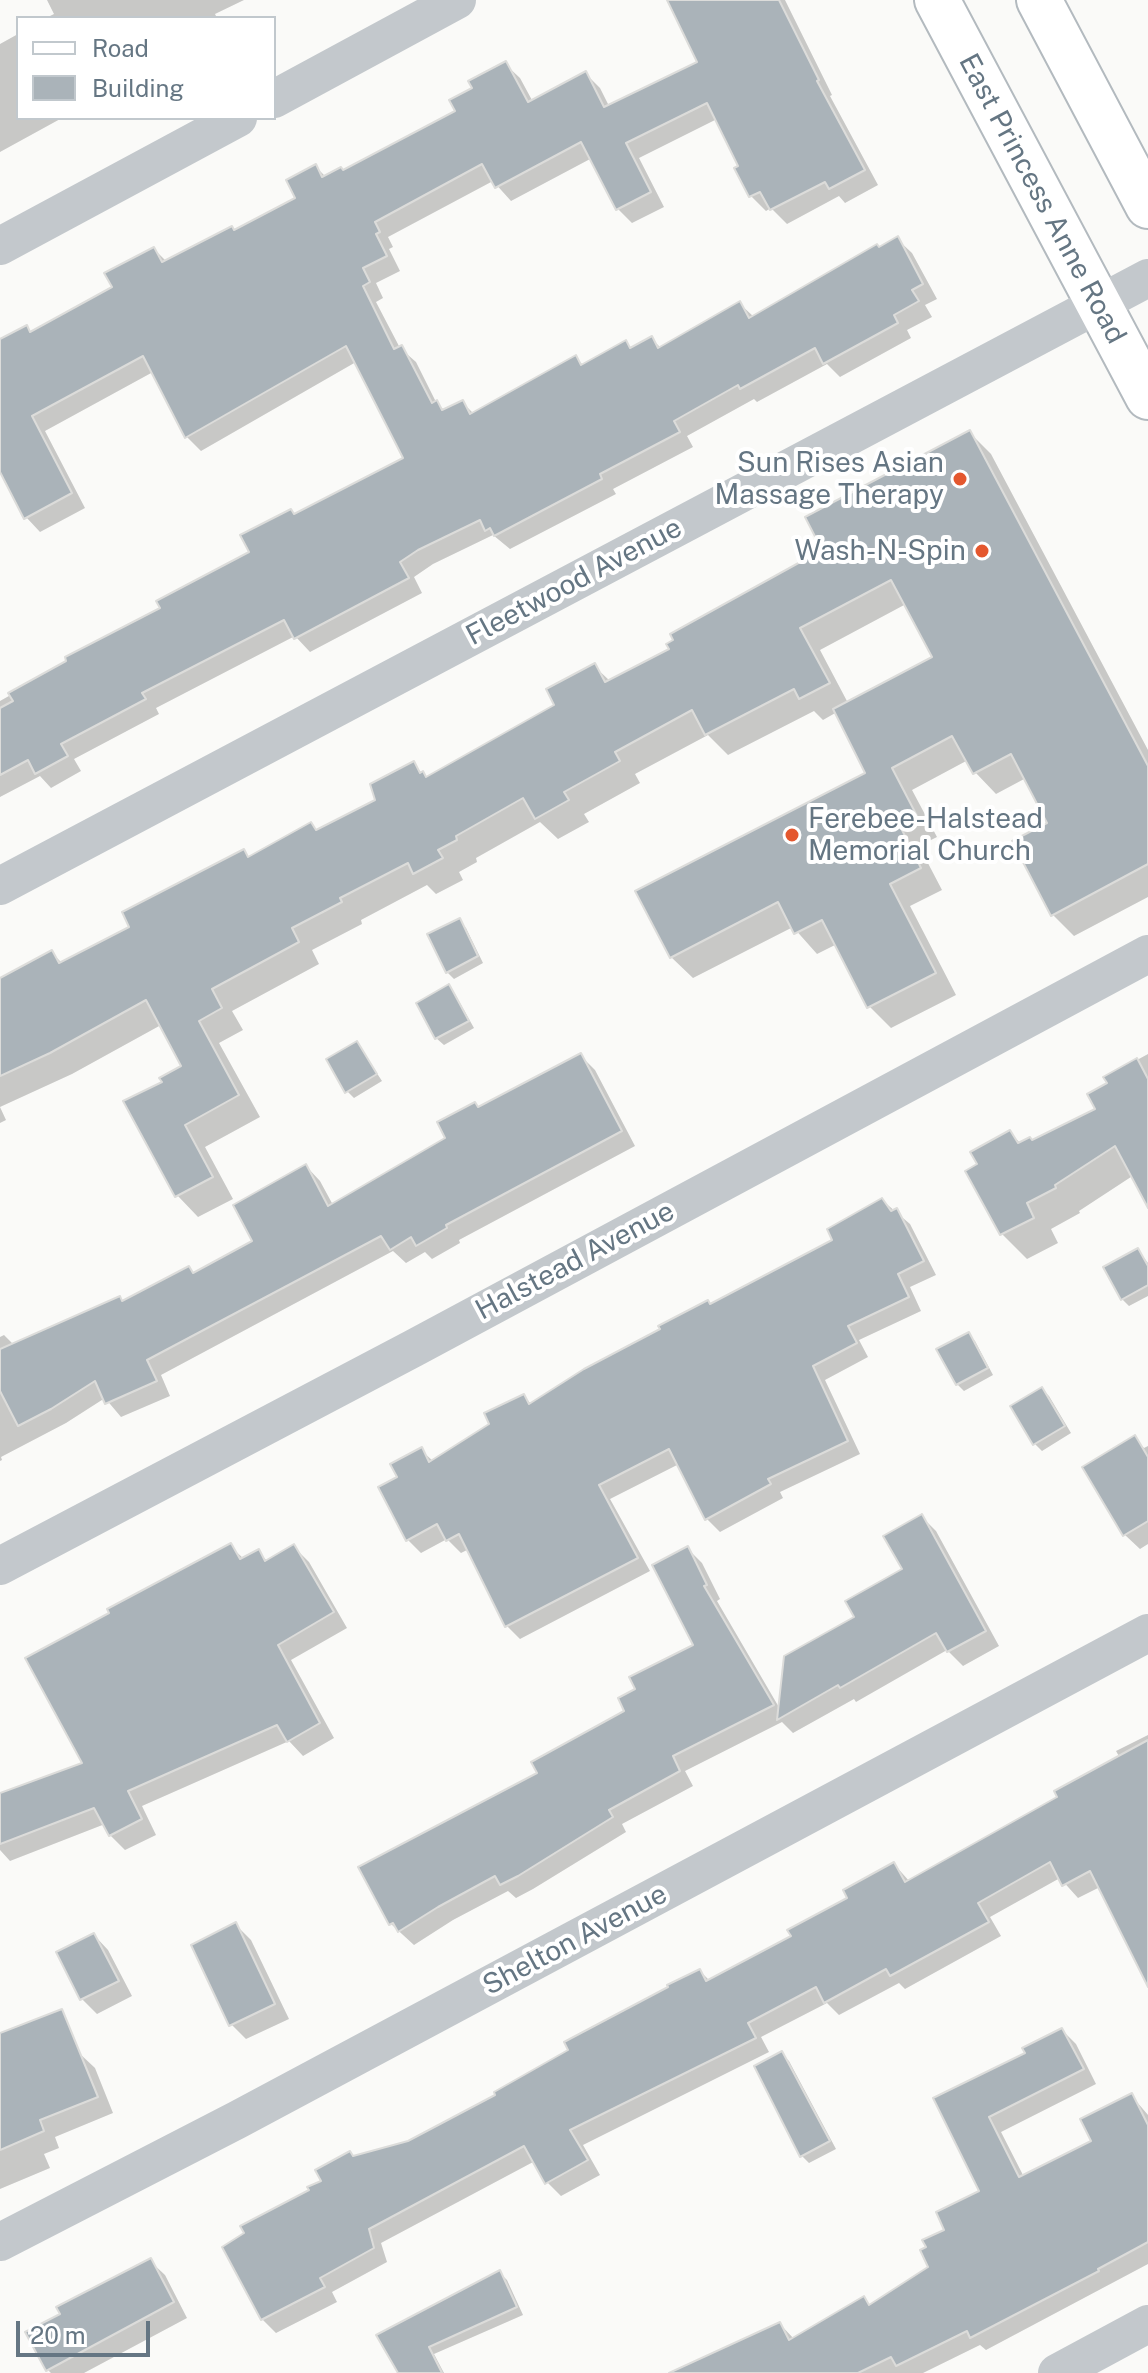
<!DOCTYPE html>
<style>
body{margin:0}
#map{position:relative;width:1148px;height:2373px;overflow:hidden;background:#fafaf8;font-family:"Public Sans",sans-serif}
canvas{display:block}
.legend{position:absolute;left:16px;top:16px;width:260px;height:104px;box-sizing:border-box;background:#fff;border:2px solid #c1c8cd;margin:0;padding:10px 14px;list-style:none;font-size:24px;color:#657683}
.legend li{display:flex;align-items:center;gap:16px;height:40px}
.legend b{width:40px;border:2px solid #c1c8cd}
.scale{position:absolute;left:16px;top:2321px;width:134px;height:36px;box-sizing:border-box;border:4px solid #657683;border-top:0;padding-left:10px;font-size:24px;line-height:28px;white-space:nowrap;color:#657683;-webkit-text-stroke:6px #fff;paint-order:stroke}
</style>
<div id="map">
<canvas width="1148" height="2373"></canvas>
<ul class="legend">
<li><b style="height:10px;background:#fff"></b>Road</li>
<li><b style="height:22px;background:#aab3b9"></b>Building</li>
</ul>
<div class="scale">20 m</div>
</div>
<script>
const g = document.querySelector('canvas').getContext('2d');
g.lineJoin = 'round';
function fill(path, color) {
  g.fillStyle = color;
  g.fill(path, 'evenodd');
}
function toPath(rows) {
  const path = new Path2D();
  for (const r of rows) {
    path.moveTo(r[0], r[1]);
    for (let i = 2; i < r.length; i += 2) path.lineTo(r[i], r[i + 1]);
  }
  return path;
}
function strokePath(path, color, width, dash) {
  g.strokeStyle = color;
  g.lineWidth = width;
  g.lineCap = dash ? 'butt' : 'round';
  g.setLineDash(dash || []);
  g.stroke(path);
}
function label(font, color, halo, rows, align = 'center') {
  g.font = font + ' "Public Sans",sans-serif';
  g.lineWidth = 8;
  g.setLineDash([]);
  g.textBaseline = 'middle';
  g.strokeStyle = halo;
  g.fillStyle = color;
  for (const [text, x, y, turn = 0] of rows) {
    g.save();
    g.translate(x, y);
    g.rotate((+turn || 0) * Math.PI / 180);
    g.textAlign = isNaN(turn) ? turn : align;
    if (halo) g.strokeText(text, 0, 0);
    g.fillText(text, 0, 0);
    g.restore();
  }
}
fill(toPath([
 [47,0,244,0,215,14,217,18,46,18,54,14],
 [669,0,785,0,832,95,830,96,878,185,845,203,839,196,787,224,771,208,766,211,751,196,737,169,741,167,717,119,639,158,664,207,632,223,617,208,592,158,511,201,493,181,388,237,393,247,389,249,400,271,376,283,383,298,376,302,400,348,416,362,436,402,445,411,462,402,474,414,576,358,584,366,625,343,632,349,651,338,661,348,740,304,754,317,897,239,912,253,937,299,925,305,932,317,907,330,911,338,840,377,827,364,757,402,754,399,687,436,693,447,613,489,616,494,510,549,493,535,433,564,414,577,422,593,310,652,295,636,156,708,159,714,74,759,81,771,51,788,40,776,0,797,0,701,163,609,252,553,295,516,405,459,356,362,201,451,186,436,153,372,45,431,85,508,40,532,26,517,0,341,26,327,32,333,114,288,154,249,167,262,235,232,298,199,316,167,326,177,343,172,457,112,474,89,505,64,520,78,533,102,585,73,600,88,609,106,700,62],
 [18,34,18,118,62,118,0,152,0,44],
 [969,432,991,454,1148,750,1148,897,1074,936,1053,915,1049,824,1026,778,996,794,975,772,968,760,912,790,937,837,919,846,942,890,910,906,956,995,891,1028,869,1006,837,944,817,954,793,927,693,978,671,957,868,774,837,712,823,720,814,711,728,755,708,735,635,774,640,783,584,814,589,822,558,839,540,822,476,858,477,862,459,872,463,880,436,894,427,885,361,920,362,924,312,950,319,964,232,1011,243,1030,219,1043,260,1117,205,1147,233,1199,198,1217,177,1195,164,1083,183,1067,161,1025,72,1074,0,1107,6,1120,0,1123,0,988,51,952,62,963,132,928,243,851,250,858,317,831,377,801,413,764,427,778,557,706,594,666,610,681,671,650,825,550],
 [906,604,934,658,848,703,820,650],
 [459,921,466,928,483,963,454,979,447,972],
 [448,987,455,994,474,1028,444,1045,436,1038],
 [357,1043,382,1081,354,1098,347,1091],
 [1148,1054,1148,1189,1134,1175,1079,1211,1080,1213,1051,1229,1058,1243,1027,1259,1002,1234,980,1165,1010,1132,1021,1144,1032,1142,1098,1110,1110,1084,1106,1077],
 [581,1056,595,1070,635,1146,459,1240,460,1243,432,1259,425,1252,406,1263,393,1251,161,1375,170,1396,121,1417,105,1398,66,1423,1,1457,2,1460,0,1461,0,1337,4,1335,14,1345,123,1303,189,1268,195,1274,255,1242,306,1166,320,1181,333,1205,448,1139,479,1108],
 [882,1200,910,1224,936,1275,910,1287,921,1311,859,1340,868,1357,825,1380,860,1454,780,1492,783,1498,720,1532,707,1519,679,1464,610,1499,650,1571,520,1639,507,1626,469,1549,461,1553,447,1539,421,1553,408,1540,400,1478,421,1450,434,1462,492,1424,524,1396,532,1405,834,1241],
 [1138,1250,1148,1263,1148,1296,1129,1306,1122,1299],
 [968,1334,975,1341,993,1375,964,1391,957,1384],
 [1042,1389,1049,1396,1071,1433,1042,1451,1035,1444],
 [1134,1438,1144,1448,1148,1446,1148,1544,1140,1549,1125,1535],
 [922,1517,936,1531,999,1646,963,1666,947,1650,856,1702,854,1699,793,1733,782,1722,685,1771,693,1786,622,1824,626,1832,533,1889,516,1898,508,1891,453,1920,414,1945,391,1924,539,1774,627,1712,637,1690,696,1646,688,1549,702,1563,720,1599,717,1601,780,1709,857,1618,904,1570],
 [230,1546,244,1559,258,1551,268,1562,294,1547,309,1562,347,1628,291,1660,334,1738,303,1756,289,1741,142,1806,156,1835,125,1850,110,1835,105,1824,10,1861,0,1850,0,1795,85,1764],
 [1148,1735,1148,1973,1100,1887,1078,1898,1060,1878,990,1917,1001,1936,905,1989,899,1983,839,2015,827,2003,761,2037,769,2052,583,2145,600,2175,561,2196,547,2182,535,2161,381,2243,387,2262,332,2292,337,2302,276,2333,262,2319,311,2191,354,2158,409,2143,498,2095,700,1971,710,1981,793,1937,850,1899,894,1864,910,1882,1060,1797,1120,1758,1116,1751],
 [236,1925,251,1940,289,2019,246,2039,231,2024],
 [94,1935,108,1950,132,1996,97,2014,82,1999,58,1953],
 [1062,2030,1076,2044,1096,2084,1001,2132,1024,2177,1094,2142,1131,2095,1148,2115,1148,2264,986,2350,980,2345,923,2373,686,2373,780,2324,794,2339,863,2299,871,2306,931,2268,947,2231,982,2192,936,2099,1027,2054],
 [0,2035,78,2052,95,2068,113,2113,55,2137,59,2148,44,2154,50,2168,0,2189],
 [782,2054,789,2061,836,2149,809,2163,802,2156],
 [150,2261,165,2275,187,2318,84,2373,51,2373,48,2370],
 [500,2273,507,2280,523,2315,434,2354,444,2373,401,2373]
]), '#0003');
const building = toPath([
 [667,0,779,0,819,80,817,81,865,170,829,189,825,182,770,210,760,192,749,197,734,168,738,166,707,103,626,143,651,192,616,210,581,142,495,188,482,164,375,222,380,232,376,234,387,256,363,268,370,282,363,286,394,349,402,345,432,403,437,400,442,410,463,400,470,414,576,355,581,365,626,340,630,348,652,336,658,348,740,301,749,318,877,244,879,247,898,236,923,284,912,290,919,301,894,315,898,323,823,364,815,348,740,389,738,385,674,421,680,432,600,474,602,479,494,536,490,528,485,531,480,520,418,550,400,562,409,578,294,639,284,620,142,693,146,699,61,744,68,756,35,774,28,760,0,775,0,708,13,701,8,693,66,661,65,657,160,608,156,601,249,552,240,535,291,509,294,514,403,458,346,346,185,438,143,356,32,416,72,493,24,519,0,472,0,339,27,325,30,332,112,287,104,273,154,247,162,262,232,226,234,230,295,198,286,180,316,164,322,177,341,167,343,170,455,111,449,100,472,88,468,81,506,61,528,102,586,71,604,107,697,62,667,0],
 [970,430,1148,766,1148,864,1051,916,1012,841,1047,823,1011,754,973,774,952,736,892,768,917,816,899,824,921,868,890,884,936,973,867,1008,822,920,794,934,778,902,670,958,635,891,865,773,833,709,932,657,891,580,800,628,830,683,799,699,794,689,705,735,692,710,615,752,620,761,564,792,569,800,535,819,523,798,456,836,457,840,438,850,443,858,413,874,408,863,340,898,342,902,292,928,299,942,212,989,222,1008,199,1021,239,1095,185,1125,213,1177,175,1197,123,1101,162,1082,159,1078,181,1066,146,1000,50,1053,0,1076,0,978,52,950,59,963,129,927,122,912,244,849,248,857,311,822,316,830,375,800,370,784,414,761,420,773,423,771,426,777,554,705,546,689,595,663,605,682,669,649,666,644,673,640,670,634,822,550,805,517,970,430],
 [460,918,478,956,446,973,427,934,460,918],
 [449,984,469,1021,435,1039,416,1003,449,984],
 [357,1041,377,1074,345,1093,326,1059,357,1041],
 [581,1053,622,1131,446,1225,447,1228,416,1246,411,1237,390,1250,381,1236,147,1360,157,1381,105,1404,95,1381,51,1409,18,1426,0,1391,0,1349,120,1296,122,1301,189,1266,193,1273,252,1241,233,1205,306,1164,328,1206,445,1138,437,1122,475,1102,478,1107,581,1053],
 [1137,1058,1148,1079,1148,1208,1115,1146,1055,1185,1056,1188,1027,1203,1034,1218,1000,1235,965,1171,977,1164,970,1152,1010,1130,1018,1143,1030,1137,1032,1140,1095,1109,1087,1094,1107,1083,1103,1077,1137,1058],
 [882,1198,891,1211,897,1208,924,1261,898,1274,909,1297,848,1326,857,1343,813,1366,848,1441,768,1479,771,1484,705,1520,669,1449,599,1485,638,1558,505,1627,459,1534,446,1541,437,1524,406,1541,378,1487,397,1477,390,1464,422,1447,429,1462,489,1424,484,1413,524,1394,529,1404,584,1369,660,1329,658,1326,708,1300,710,1304,832,1240,827,1229,882,1198],
 [1138,1248,1148,1266,1148,1285,1121,1300,1103,1267,1138,1248],
 [969,1332,988,1368,956,1385,936,1349,969,1332],
 [1042,1387,1065,1426,1033,1445,1010,1406,1042,1387],
 [1135,1435,1148,1457,1148,1521,1123,1536,1082,1467,1135,1435],
 [922,1514,986,1631,947,1652,936,1633,840,1688,838,1685,777,1720,784,1656,854,1617,845,1601,902,1569,883,1536,922,1514],
 [231,1543,240,1559,259,1549,265,1561,294,1544,334,1612,278,1645,320,1723,287,1742,277,1725,128,1791,142,1819,109,1836,94,1808,0,1844,0,1793,82,1763,25,1658,109,1613,107,1609,231,1543],
 [688,1546,707,1585,704,1586,774,1705,673,1756,680,1771,609,1810,613,1817,518,1876,500,1885,495,1876,438,1907,398,1932,393,1923,389,1925,358,1867,537,1773,531,1762,624,1711,618,1698,635,1689,629,1677,693,1645,652,1565,688,1546],
 [1148,1740,1148,1987,1090,1871,1062,1886,1050,1862,978,1903,989,1922,890,1976,886,1969,824,2003,816,1987,748,2023,756,2038,570,2130,588,2160,545,2184,524,2146,369,2229,374,2248,320,2278,325,2287,261,2320,222,2247,244,2233,240,2226,309,2190,307,2187,321,2181,315,2170,350,2151,353,2156,408,2141,495,2095,494,2092,568,2050,564,2042,668,1987,667,1985,700,1969,706,1981,791,1936,787,1930,847,1898,843,1890,894,1862,905,1882,1057,1797,1054,1791,1148,1740],
 [236,1922,275,2004,229,2026,191,1945,236,1922],
 [94,1933,119,1981,80,2000,56,1952,94,1933],
 [62,2009,98,2097,40,2120,44,2131,0,2150,0,2033,62,2009],
 [1062,2028,1084,2069,989,2117,1019,2177,1091,2141,1080,2119,1132,2093,1148,2125,1148,2242,1098,2269,1099,2271,970,2338,967,2331,896,2366,891,2357,858,2373,669,2373,780,2322,789,2340,864,2296,869,2305,928,2267,920,2250,926,2247,922,2240,944,2230,936,2212,979,2191,933,2098,1025,2053,1022,2048,1062,2028],
 [782,2051,830,2141,800,2157,754,2066,782,2051],
 [151,2258,174,2302,46,2371,25,2332,60,2314,56,2307,151,2258],
 [500,2270,517,2307,429,2347,442,2373,398,2373,376,2335,500,2270]
]);
fill(building, '#aab3b9');
strokePath(building, '#dcdcda', 2);
const secondary = toPath([
 [937,0,1148,397],
 [1039,0,1148,206]
]);
strokePath(secondary, '#b3babf', 48);
strokePath(toPath([
 [274,99,457,0],
 [0,246,238,118],
 [0,886,1148,278],
 [0,1566,414,1348,1148,954],
 [0,2242,237,2120,1148,1633],
 [1057,2373,1148,2324]
]), '#c3c8cc', 38);
strokePath(secondary, '#fff', 44);
for (const [x, y, r, color] of [
 [960,479,8,"#e4572e"],
 [982,551,8,"#e4572e"],
 [792,835,8,"#e4572e"]
]) {
  const dot = new Path2D();
  dot.arc(x, y, r, 0, 2 * Math.PI);
  g.fillStyle = color;
  g.fill(dot);
  strokePath(dot, '#fff', 3);
}
label('28px', '#657683', '#fff', [
 ["East Princess Anne Road",1042,199,62],
 ["Fleetwood Avenue",574,582,-28],
 ["Halstead Avenue",575,1261,-28],
 ["Shelton Avenue",575,1940,-28]
]);
label('28px', '#657683', '#fff', [
 ["Sun Rises Asian",944,463],
 ["Massage Therapy",944,495],
 ["Wash-N-Spin",966,551],
 ["Ferebee-Halstead",808,819,"left"],
 ["Memorial Church",808,851,"left"]
], 'right');
</script>
